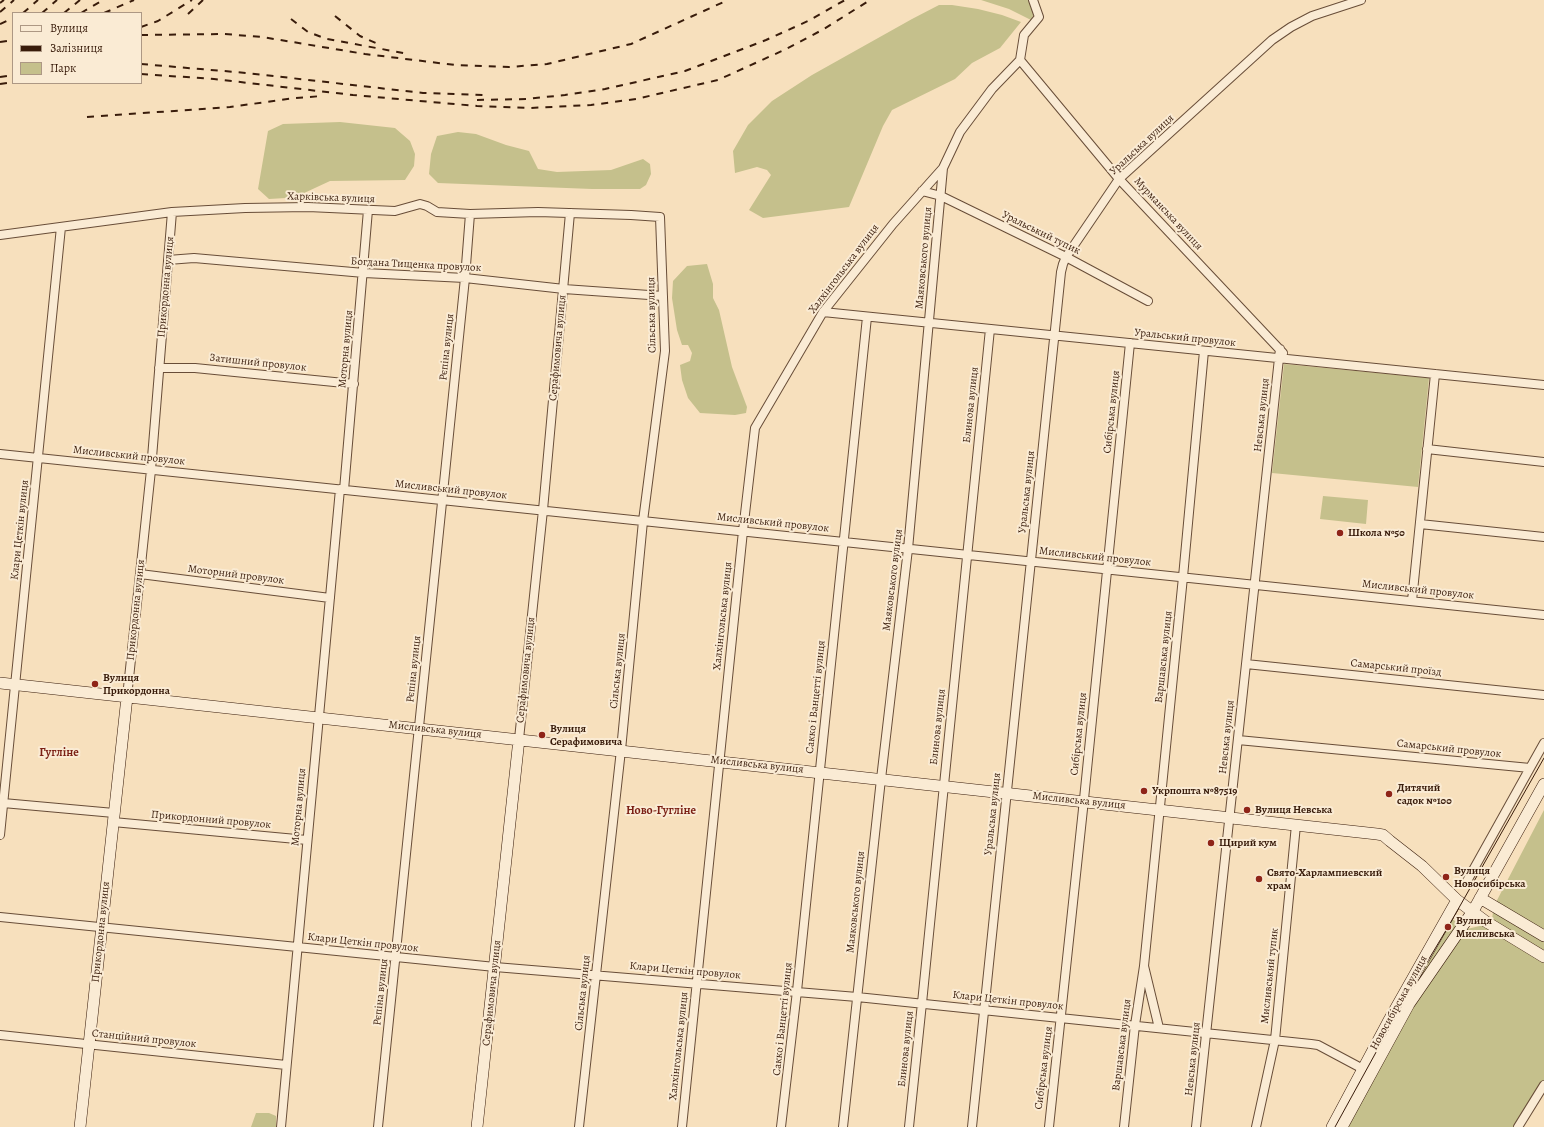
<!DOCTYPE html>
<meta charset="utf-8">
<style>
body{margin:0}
#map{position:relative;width:1544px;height:1127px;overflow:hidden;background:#f7e0bd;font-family:Alegreya,serif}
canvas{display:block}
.legend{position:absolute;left:12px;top:12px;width:130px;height:72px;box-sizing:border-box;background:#faebd4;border:1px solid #ad9884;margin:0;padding:5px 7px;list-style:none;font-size:12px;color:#391c0b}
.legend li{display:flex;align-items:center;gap:8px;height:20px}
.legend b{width:20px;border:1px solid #ad9884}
</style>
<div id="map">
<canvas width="1544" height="1127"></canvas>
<ul class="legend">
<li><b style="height:5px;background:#faebd4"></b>Вулиця</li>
<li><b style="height:5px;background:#391c0b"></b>Залізниця</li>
<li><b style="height:11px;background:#c5c08c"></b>Парк</li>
</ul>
</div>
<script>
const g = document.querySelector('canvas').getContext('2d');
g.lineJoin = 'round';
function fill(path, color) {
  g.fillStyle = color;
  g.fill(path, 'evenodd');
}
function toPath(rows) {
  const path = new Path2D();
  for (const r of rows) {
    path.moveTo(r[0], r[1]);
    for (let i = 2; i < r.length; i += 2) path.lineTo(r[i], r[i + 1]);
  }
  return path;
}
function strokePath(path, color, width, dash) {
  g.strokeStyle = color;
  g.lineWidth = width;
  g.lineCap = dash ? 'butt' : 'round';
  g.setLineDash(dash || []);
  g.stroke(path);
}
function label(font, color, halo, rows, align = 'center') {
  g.font = font + ' Alegreya,serif';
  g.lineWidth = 4;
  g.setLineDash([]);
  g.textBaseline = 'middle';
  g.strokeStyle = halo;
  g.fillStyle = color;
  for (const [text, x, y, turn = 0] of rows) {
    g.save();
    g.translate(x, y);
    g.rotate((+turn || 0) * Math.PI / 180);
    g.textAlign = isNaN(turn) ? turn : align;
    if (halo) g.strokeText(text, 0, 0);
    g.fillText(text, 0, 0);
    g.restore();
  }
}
fill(toPath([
 [981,0,1029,0,1034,14,1031,20,1009,9],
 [939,5,952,5,978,9,1002,15,1021,22,1000,48,972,63,955,79,892,110,883,126,849,207,763,218,749,210,771,175,767,170,757,167,735,173,733,151,748,125,772,101,812,75,912,19],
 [340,122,395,128,410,141,415,154,414,166,405,180,330,181,302,194,286,198,269,199,258,189,268,131,283,124],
 [458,132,476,134,506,145,529,151,538,169,557,172,611,170,643,159,650,164,651,174,646,185,640,189,592,189,438,183,429,174,431,154,437,136],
 [707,264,713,284,713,298,719,310,732,367,747,407,746,413,735,415,700,413,688,398,682,380,680,365,690,361,692,353,688,345,682,345,677,330,672,298,673,281,687,266],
 [1284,364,1429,378,1418,487,1272,473],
 [1323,496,1368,500,1366,524,1320,519],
 [1544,810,1544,1085,1518,1127,1332,1127,1446,915,1467,929,1484,925,1492,919,1494,906],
 [256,1113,269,1113,276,1116,276,1127,251,1127]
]), '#c5c08c');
const street = toPath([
 [1020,60,1119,179,1283,353],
 [1020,60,1024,35,1039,17,1033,0],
 [922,191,941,196,1066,257,1148,301],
 [0,235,172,212,245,208,308,207,395,211,420,204,427,206,437,212,470,214,538,212,631,215,660,217,665,351,643,521,621,750,579,1127],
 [168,260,194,258,364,273,465,278,564,289,663,296],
 [823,312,1544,385],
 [159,368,195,368,354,384],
 [1427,449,1544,462],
 [0,454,1544,615],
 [344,490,368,210],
 [1420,524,1544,537],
 [140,574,330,598],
 [1412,601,1435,374],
 [1246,664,1544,695],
 [127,697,151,470,172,212],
 [519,739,543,510,570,213],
 [1238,740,1530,768,1467,881],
 [1530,768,1544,743],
 [3,803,114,813],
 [113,822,307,840],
 [0,835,61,227],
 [0,917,495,967,857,997,1311,1044,1318,1045,1363,1069],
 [1144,966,1183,577,1204,351],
 [0,1035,286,1065],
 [281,1127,340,489],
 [378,1127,465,278,470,214],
 [682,1127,743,531,755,428,823,312,893,224,943,168],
 [781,1127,797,991,867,317],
 [843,1127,881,779,908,549,943,168,960,132,992,89,1020,60],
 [909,1127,922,1003,990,329],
 [972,1127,1061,272,1063,264,1066,257,1119,179,1272,40,1291,27,1312,16,1361,0],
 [1049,1127,1083,809,1130,343],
 [1124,1127,1135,1025,1144,966,1159,1028],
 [1196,1127,1280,349],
 [1256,1127,1275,1040,1296,825],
 [1518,1127,1544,1085]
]);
const secondary = toPath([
 [0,683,1377,834,1383,835,1390,841,1422,866,1457,900,1485,921,1544,957],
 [1480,898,1544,936],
 [80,1127,127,697],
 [477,1127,519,739],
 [1332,1127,1388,1022,1457,900],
 [1342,1127,1409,1004,1473,911,1544,784]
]);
strokePath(street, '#684d38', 10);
strokePath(secondary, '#391c0b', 12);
strokePath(street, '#faebd4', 8);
strokePath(secondary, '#faebd4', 11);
strokePath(toPath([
 [1335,1127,1408,994,1448,927,1544,758]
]), '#391c0b', 1);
strokePath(toPath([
 [0,3,4,0],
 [0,12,14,0],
 [23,13,38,0],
 [42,13,57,0],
 [64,13,80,0],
 [81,13,103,0],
 [104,13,134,0],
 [188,14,203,0],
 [335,16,360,36,378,44],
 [291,19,308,32,327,39,409,54],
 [0,24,13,18],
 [141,27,158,21,192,0],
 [141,35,225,34,262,37,365,54,455,65,509,67,547,64,631,44,728,0],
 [0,42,13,40],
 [141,64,247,73,423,93,484,95],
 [141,74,214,79,353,95,477,106,530,108,591,105,636,99,718,80,784,50,824,29,870,0],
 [0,77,13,75],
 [0,84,13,82],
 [477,100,526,99,565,95,605,89,685,71,766,40,808,21,845,0],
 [87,117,230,107,295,98,322,96]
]), '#391c0b', 2, [7, 7]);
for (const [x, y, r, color] of [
 [1340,533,4,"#8f2418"],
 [95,684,4,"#8f2418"],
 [542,735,4,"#8f2418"],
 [1144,791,4,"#8f2418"],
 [1389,794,4,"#8f2418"],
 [1247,810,4,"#8f2418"],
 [1211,843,4,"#8f2418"],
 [1446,877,4,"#8f2418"],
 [1259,879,4,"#8f2418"],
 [1448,927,4,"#8f2418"]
]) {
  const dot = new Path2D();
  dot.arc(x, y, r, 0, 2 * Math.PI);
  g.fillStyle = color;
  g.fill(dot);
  strokePath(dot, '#faebd4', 1.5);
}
label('11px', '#391c0b', '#faebd4', [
 ["Уральська вулиця",1142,145,-43],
 ["Харківська вулиця",331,198,2],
 ["Мурманська вулиця",1168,214,47],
 ["Уральський тупик",1041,233,26],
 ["Маяковського вулиця",924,258,-85],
 ["Богдана Тищенка провулок",416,265,3],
 ["Халхінгольська вулиця",844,269,-53],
 ["Прикордонна вулиця",166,287,-85],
 ["Сільська вулиця",652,315,-91],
 ["Уральський провулок",1185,338,6],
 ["Рєпіна вулиця",447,347,-84],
 ["Серафимовича вулиця",558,348,-85],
 ["Моторна вулиця",346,349,-85],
 ["Затишний провулок",258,363,6],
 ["Блинова вулиця",971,405,-84],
 ["Сибірська вулиця",1112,412,-84],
 ["Невська вулиця",1262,415,-84],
 ["Мисливський провулок",129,456,6],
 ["Мисливський провулок",451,490,6],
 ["Уральська вулиця",1027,492,-84],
 ["Мисливський провулок",773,523,6],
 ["Клари Цеткін вулиця",20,530,-84],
 ["Мисливський провулок",1095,557,6],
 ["Моторний провулок",236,575,7],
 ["Маяковського вулиця",893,580,-83],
 ["Мисливський провулок",1418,590,6],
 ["Прикордонна вулиця",136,610,-84],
 ["Халхінгольська вулиця",723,616,-84],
 ["Варшавська вулиця",1164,657,-84],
 ["Самарський проїзд",1396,668,6],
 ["Рєпіна вулиця",414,669,-84],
 ["Серафимовича вулиця",526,670,-84],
 ["Сільська вулиця",618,671,-84],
 ["Сакко і Ванцетті вулиця",816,697,-84],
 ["Блинова вулиця",938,727,-84],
 ["Мисливська вулиця",435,730,6],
 ["Сибірська вулиця",1079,734,-84],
 ["Невська вулиця",1227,737,-84],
 ["Самарський провулок",1449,749,6],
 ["Мисливська вулиця",757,765,6],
 ["Мисливська вулиця",1079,801,6],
 ["Моторна вулиця",299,807,-85],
 ["Уральська вулиця",993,814,-84],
 ["Прикордонний провулок",211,820,5],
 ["Маяковського вулиця",856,902,-84],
 ["Прикордонна вулиця",101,932,-84],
 ["Клари Цеткін провулок",363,943,6],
 ["Клари Цеткін провулок",685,971,5],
 ["Мисливський тупик",1270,976,-84],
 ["Рєпіна вулиця",381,992,-84],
 ["Серафимовича вулиця",492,993,-84],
 ["Сільська вулиця",583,993,-84],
 ["Клари Цеткін провулок",1008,1001,6],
 ["Новосибірська вулиця",1399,1003,-61],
 ["Сакко і Ванцетті вулиця",783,1019,-84],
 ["Станційний провулок",144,1039,6],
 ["Варшавська вулиця",1122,1045,-83],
 ["Халхінгольська вулиця",679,1046,-84],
 ["Блинова вулиця",906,1049,-84],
 ["Невська вулиця",1193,1059,-84],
 ["Сибірська вулиця",1044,1068,-83]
]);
label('bold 11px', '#391c0b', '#faebd4', [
 ["Школа №50",1348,533],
 ["Вулиця",103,678],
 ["Прикордонна",103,691],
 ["Вулиця",550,729],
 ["Серафимовича",550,742],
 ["Дитячий",1397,788],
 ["садок №100",1397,801],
 ["Укрпошта №87519",1152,791],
 ["Вулиця Невська",1255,810],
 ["Щирий кум",1219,843],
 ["Вулиця",1454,871],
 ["Новосибірська",1454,884],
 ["Свято-Харлампиевский",1267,873],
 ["храм",1267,886],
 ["Вулиця",1456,921],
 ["Мисливська",1456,934]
], 'left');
label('bold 12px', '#7a1f14', '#faebd4', [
 ["Гугліне",59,753],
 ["Ново-Гугліне",661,811]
]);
</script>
